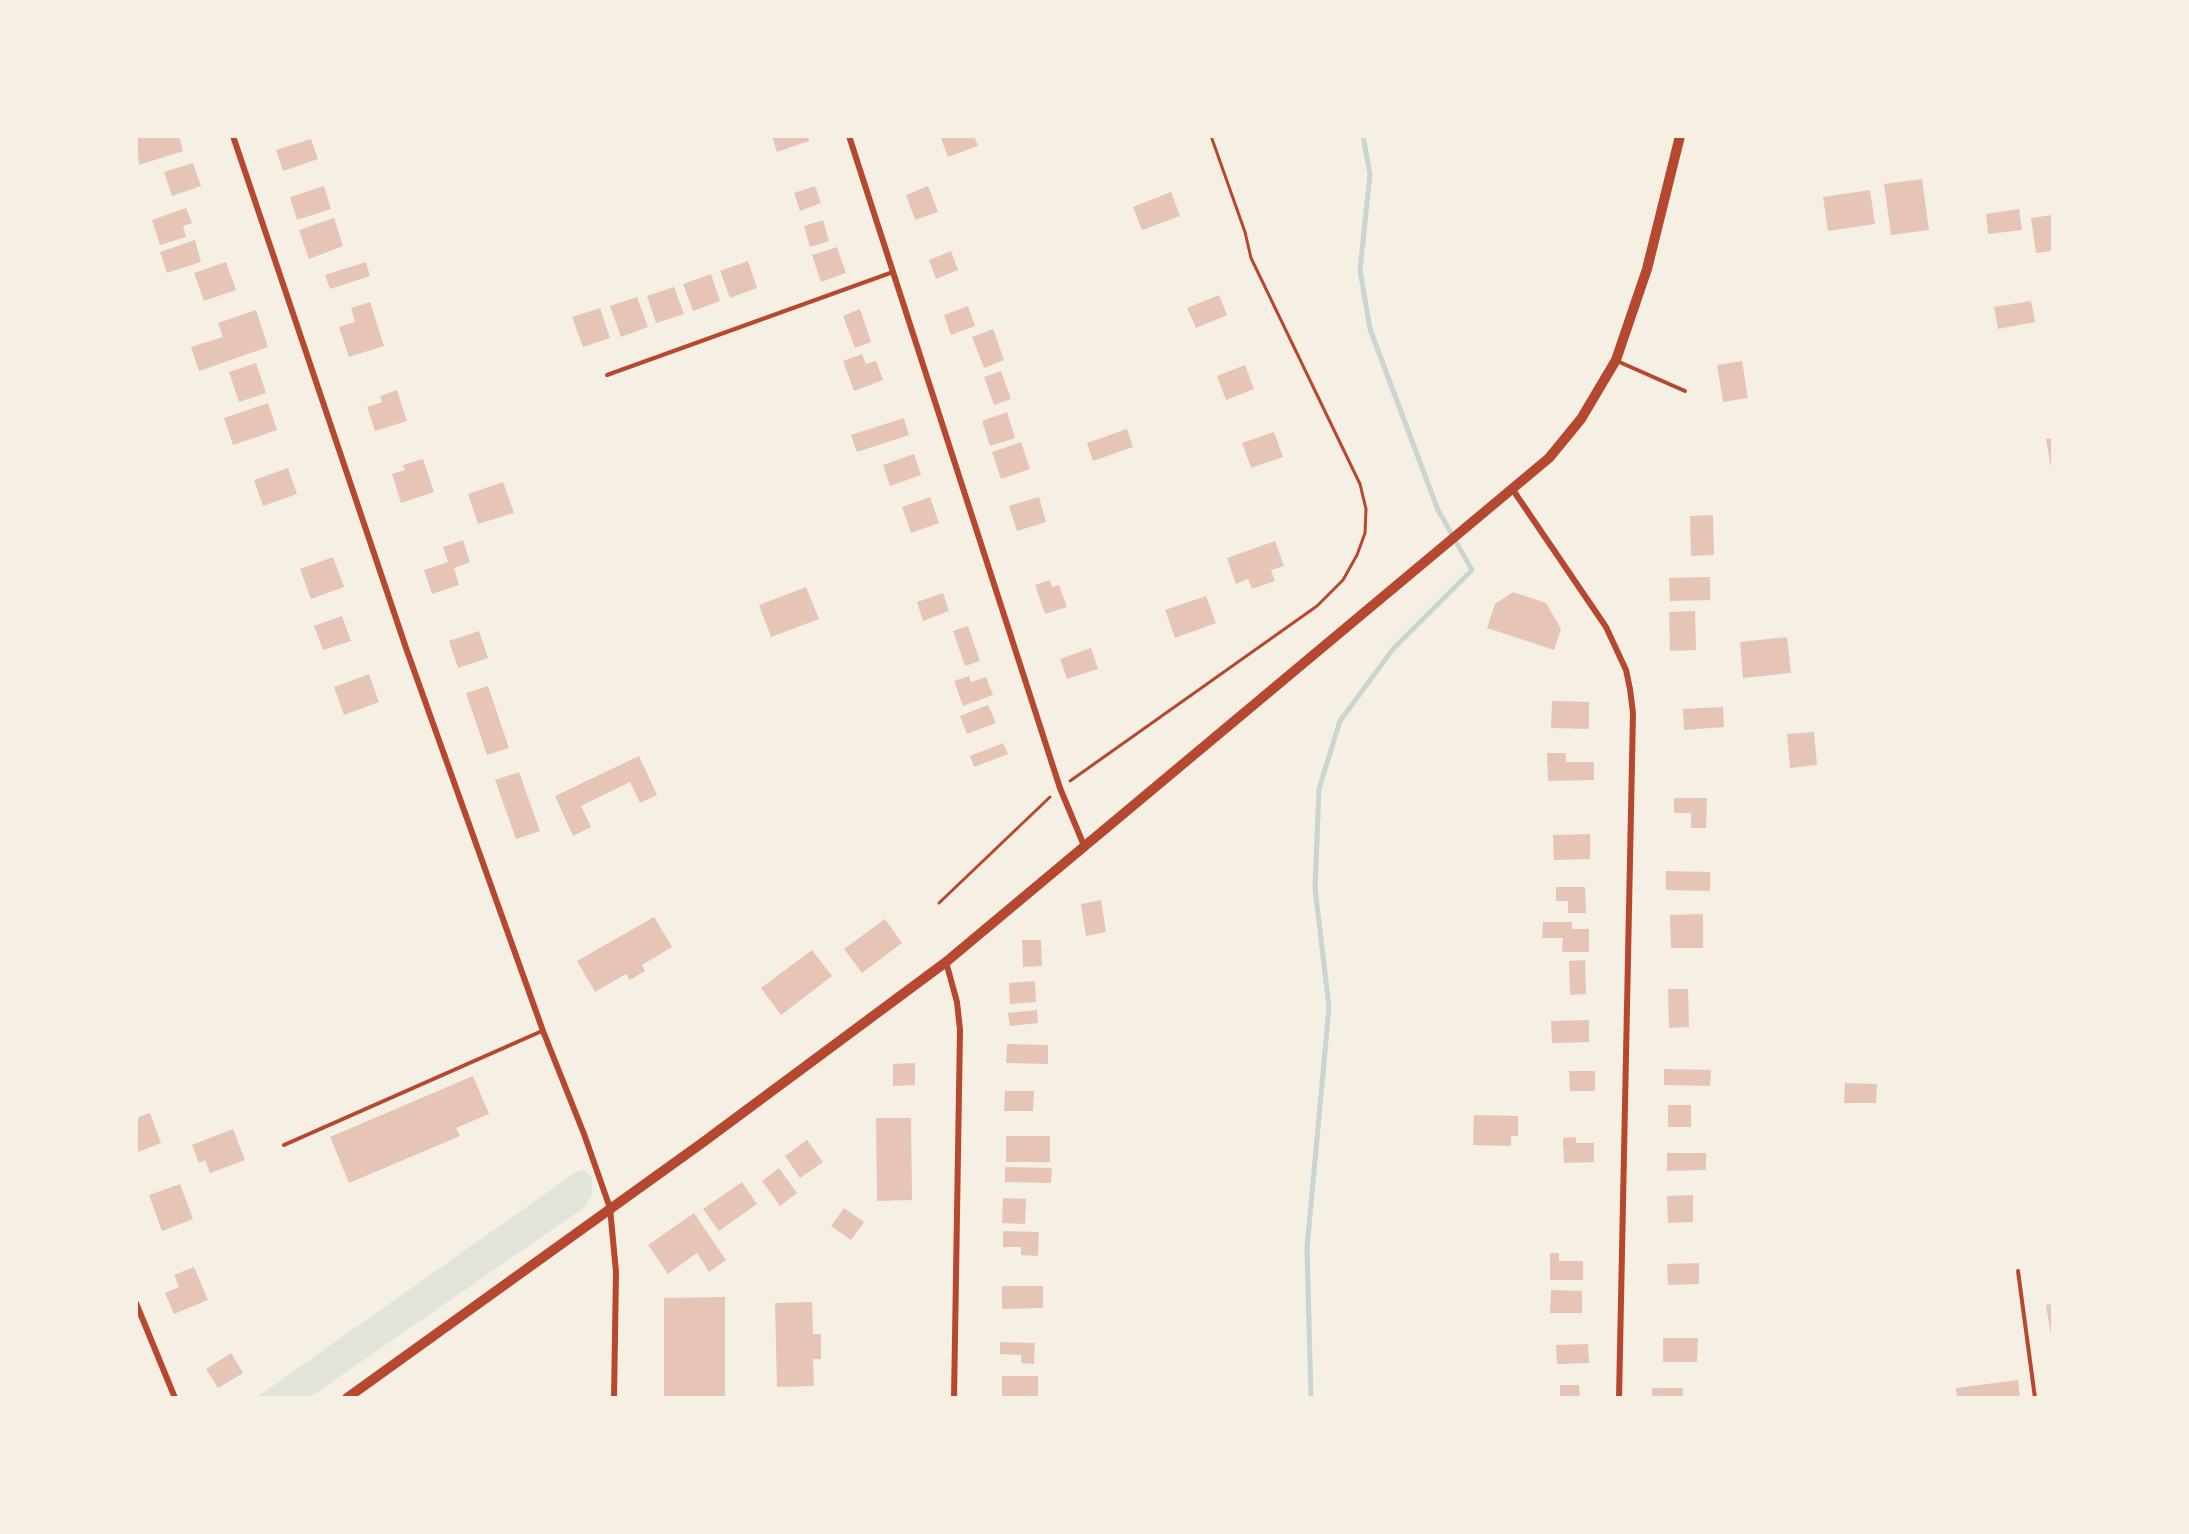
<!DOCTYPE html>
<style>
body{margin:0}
#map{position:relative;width:2189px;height:1534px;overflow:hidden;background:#f6efe4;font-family:"PT Sans Narrow",sans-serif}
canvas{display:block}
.frame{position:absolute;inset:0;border:138px solid #f6efe4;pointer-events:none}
</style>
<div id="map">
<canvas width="2189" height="1534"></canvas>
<div class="frame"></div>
</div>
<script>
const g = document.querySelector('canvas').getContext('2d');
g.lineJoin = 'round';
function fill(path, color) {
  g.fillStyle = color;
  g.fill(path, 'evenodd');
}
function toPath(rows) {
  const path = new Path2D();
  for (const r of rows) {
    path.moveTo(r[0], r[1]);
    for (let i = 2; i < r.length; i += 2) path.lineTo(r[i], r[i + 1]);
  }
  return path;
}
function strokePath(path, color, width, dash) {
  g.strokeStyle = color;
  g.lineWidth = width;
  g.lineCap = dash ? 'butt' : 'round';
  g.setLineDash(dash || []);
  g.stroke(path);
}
fill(toPath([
 [584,1170,592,1178,592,1195,585,1207,310,1397,257,1397,576,1172]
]), '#e2e4dc');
strokePath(toPath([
 [1311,1398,1307,1248,1329,1007,1315,888,1319,789,1340,721,1393,649,1472,570,1438,510,1370,329,1360,270,1370,174,1363,136]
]), '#c9d6d2', 5);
fill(toPath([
 [136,136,179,136,183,151,139,165],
 [772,136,808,136,809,141,777,152],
 [940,136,974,136,978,146,948,157],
 [311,139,318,159,283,171,276,150],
 [193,163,201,186,172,196,164,172],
 [1922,179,1929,230,1891,235,1884,184],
 [324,186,331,209,297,220,290,197],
 [815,186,821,203,800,211,794,193],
 [928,186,938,212,915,220,906,195],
 [1870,190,1875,224,1828,231,1823,197],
 [1171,192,1180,216,1142,230,1133,207],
 [186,208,192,223,183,226,186,237,160,245,152,220],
 [2019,209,2022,230,1988,234,1986,214],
 [2052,215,2052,251,2036,253,2031,218],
 [334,218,343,246,309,259,299,230],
 [823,220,829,241,810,247,804,226],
 [195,240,201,262,167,273,160,252],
 [837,247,846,273,821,282,812,255],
 [951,251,958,270,936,279,929,260],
 [748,261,757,288,730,298,720,271],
 [226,262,236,290,204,301,194,273],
 [366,262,370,276,330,289,325,275],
 [711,274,720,301,693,311,683,284],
 [674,287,684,314,656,323,647,296],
 [1219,295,1227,315,1196,328,1187,308],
 [637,297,648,327,621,337,610,306],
 [2031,301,2035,322,1998,329,1994,307],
 [370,302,384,346,349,357,339,327,355,322,351,308],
 [968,306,975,326,951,335,944,315],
 [600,308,610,338,583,347,572,317],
 [860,309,871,342,855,348,843,316],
 [256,310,268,347,199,371,191,347,223,337,218,323],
 [993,329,1004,360,984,368,972,337],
 [862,354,866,364,876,361,883,380,854,391,843,361],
 [1742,361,1748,398,1723,402,1717,365],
 [256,363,266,393,239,402,229,372],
 [1245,365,1254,389,1226,400,1217,376],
 [1001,371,1011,399,994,405,984,377],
 [397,390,407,421,375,431,367,407,382,402,380,396],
 [268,403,277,430,233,445,224,418],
 [1007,412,1015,438,990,446,982,421],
 [904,418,909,435,857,452,851,435],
 [1127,429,1133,447,1093,461,1087,443],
 [1274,432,1283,457,1251,468,1242,443],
 [2052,438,2052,467,2051,468,2046,439],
 [1021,442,1030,469,1001,479,992,452],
 [914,454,921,475,890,486,883,465],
 [423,459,434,492,401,503,392,474,405,470,403,465],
 [288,468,297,494,263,506,254,480],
 [503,482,514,513,478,524,468,494],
 [930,497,939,523,911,533,902,507],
 [1039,497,1046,522,1017,531,1009,506],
 [1713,515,1714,555,1691,556,1690,516],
 [463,540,470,562,454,568,459,585,432,594,424,570,448,562,443,547],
 [1275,541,1284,566,1271,570,1275,581,1252,589,1248,579,1236,584,1227,558],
 [333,557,344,587,311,599,300,569],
 [1710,577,1710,600,1670,601,1669,578],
 [1050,580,1052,587,1059,585,1067,607,1045,614,1035,585],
 [806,587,819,619,771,637,759,605],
 [1513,592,1546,603,1561,629,1554,650,1487,628,1495,604],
 [943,593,949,611,923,621,917,602],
 [1206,596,1216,623,1175,638,1165,610],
 [1695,611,1696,650,1670,651,1669,612],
 [342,616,351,641,323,650,314,626],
 [968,626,980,661,965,666,953,631],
 [479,631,488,658,458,668,449,641],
 [1787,637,1791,673,1743,678,1740,642],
 [1091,648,1098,669,1067,679,1060,659],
 [369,674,379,702,344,715,334,687],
 [969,676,971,682,986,677,993,695,963,706,954,681],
 [488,686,509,748,487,755,466,693],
 [1552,701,1589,702,1589,729,1551,728],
 [988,705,996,723,967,734,960,716],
 [1723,707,1724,727,1684,730,1683,709],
 [1814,732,1817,765,1790,768,1787,734],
 [1003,743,1008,754,974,767,970,756],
 [1547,753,1566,753,1566,762,1594,762,1594,780,1548,781],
 [639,756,657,795,640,803,630,782,581,806,591,827,573,836,555,796],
 [519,772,540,831,516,839,495,780],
 [1674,798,1707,798,1706,828,1691,828,1691,813,1674,813],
 [1590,834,1590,859,1554,860,1553,835],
 [1666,871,1710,872,1710,891,1666,890],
 [1556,887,1585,887,1586,913,1568,913,1568,901,1556,901],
 [1101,900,1106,932,1086,936,1081,904],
 [1703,914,1703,948,1671,948,1670,915],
 [654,917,672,947,642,965,645,971,630,980,626,974,595,992,577,961],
 [885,919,902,943,862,973,844,949],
 [1543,922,1572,922,1572,929,1589,929,1589,952,1562,952,1563,938,1542,938],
 [1022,940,1041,940,1042,966,1023,967],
 [812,950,832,976,781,1015,761,988],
 [1585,960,1586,994,1570,995,1569,961],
 [1035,981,1036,1002,1010,1004,1009,983],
 [1668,989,1688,989,1689,1027,1669,1028],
 [1037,1010,1038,1023,1010,1026,1008,1013],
 [1589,1020,1589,1042,1552,1043,1551,1021],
 [1007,1044,1048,1045,1048,1064,1006,1063],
 [915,1063,915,1085,893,1086,893,1064],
 [1664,1069,1711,1070,1710,1086,1664,1085],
 [1569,1071,1595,1071,1595,1091,1570,1091],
 [473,1076,489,1114,456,1128,460,1136,349,1183,330,1137],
 [1845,1083,1877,1084,1876,1103,1844,1103],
 [1005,1091,1034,1091,1033,1111,1004,1111],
 [1668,1105,1691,1105,1691,1127,1668,1127],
 [150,1113,161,1143,136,1153,136,1118],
 [1474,1115,1518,1116,1518,1136,1511,1136,1511,1146,1473,1145],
 [876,1118,911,1118,912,1200,877,1201],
 [233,1129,245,1160,210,1173,205,1160,199,1163,192,1145],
 [1006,1136,1050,1136,1050,1162,1006,1162],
 [1576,1137,1576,1143,1594,1143,1594,1162,1564,1163,1563,1138],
 [807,1140,823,1162,800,1178,785,1156],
 [1667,1153,1706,1153,1706,1170,1667,1171],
 [1005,1167,1052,1168,1051,1183,1005,1182],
 [779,1168,797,1193,780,1206,762,1181],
 [742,1182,757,1204,719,1231,703,1209],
 [180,1184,193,1219,162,1231,149,1195],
 [1693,1195,1693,1222,1668,1223,1667,1196],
 [1003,1198,1026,1199,1025,1224,1002,1223],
 [844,1208,864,1222,851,1240,831,1226],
 [694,1213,726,1260,709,1272,697,1253,668,1274,648,1245],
 [1003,1231,1039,1232,1038,1256,1021,1255,1021,1247,1003,1247],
 [1550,1253,1559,1253,1559,1261,1583,1261,1583,1280,1550,1280],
 [1699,1263,1699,1284,1668,1285,1667,1264],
 [194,1267,208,1300,174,1314,165,1293,179,1287,174,1275],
 [1002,1286,1043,1286,1043,1308,1002,1309],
 [1551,1290,1582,1291,1582,1313,1550,1313],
 [725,1297,725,1398,664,1398,664,1298],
 [812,1302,813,1334,821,1334,821,1359,813,1359,814,1386,777,1387,775,1303],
 [2052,1304,2052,1335,2051,1335,2046,1305],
 [1663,1338,1698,1338,1697,1362,1663,1362],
 [1000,1342,1035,1343,1034,1364,1021,1363,1021,1355,1000,1354],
 [1588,1344,1589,1363,1557,1364,1556,1345],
 [231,1353,243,1373,218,1388,206,1369],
 [1002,1376,1038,1376,1038,1398,1002,1398],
 [2018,1380,2020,1398,1957,1398,1956,1388],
 [1560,1385,1579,1385,1580,1398,1560,1398],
 [1652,1388,1683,1388,1683,1398,1652,1398]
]), '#e6c5b7');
strokePath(toPath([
 [1070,781,1317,606,1343,580,1357,555,1365,533,1366,509,1360,484,1251,258,1245,232,1211,136],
 [939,903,1050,797]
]), '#b5482f', 3);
strokePath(toPath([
 [1617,361,1685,391],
 [607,375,893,272],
 [284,1145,542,1031],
 [2018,1271,2035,1398]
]), '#b5482f', 4);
strokePath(toPath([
 [233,136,406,648,543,1031,584,1134,610,1208,616,1272,614,1398],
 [849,136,1060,788,1085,848],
 [1513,490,1606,627,1626,670,1630,689,1633,713,1619,1398],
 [946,962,957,1002,960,1030,954,1398],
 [136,1303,175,1398]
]), '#b5482f', 6);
strokePath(toPath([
 [347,1398,702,1143,946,962,1549,458,1581,419,1616,360,1647,269,1680,136]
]), '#b5482f', 10);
</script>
